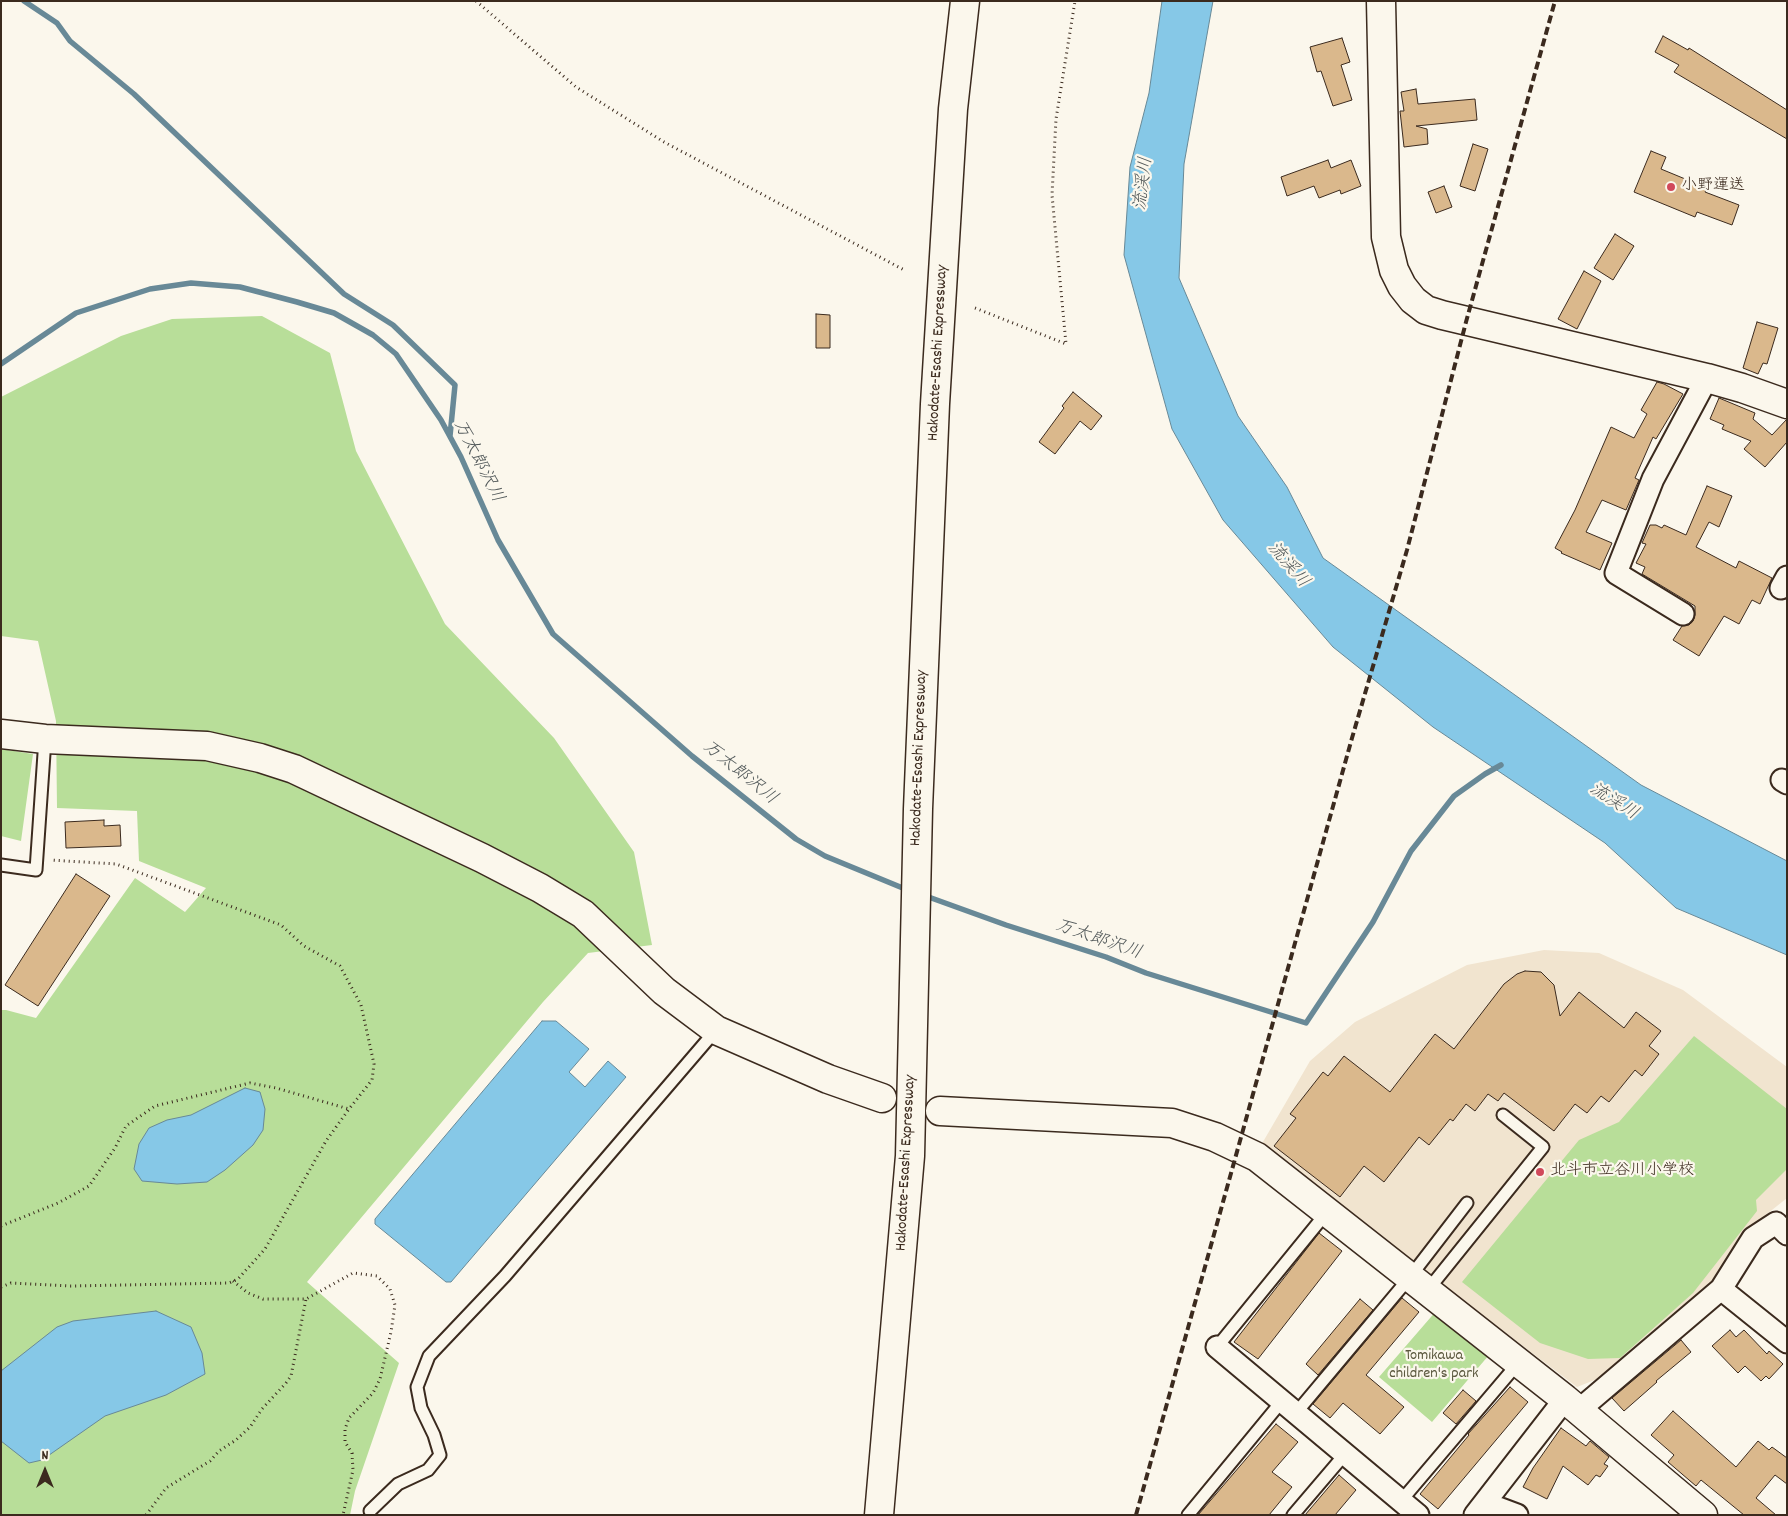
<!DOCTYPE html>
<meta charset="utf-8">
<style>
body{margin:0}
#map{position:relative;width:1788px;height:1516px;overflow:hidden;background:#fbf7ec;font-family:Dekko,sans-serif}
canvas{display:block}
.frame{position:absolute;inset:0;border:2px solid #3b2a1e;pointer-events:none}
.north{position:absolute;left:20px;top:1446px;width:50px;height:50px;-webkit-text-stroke:4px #fbf7ec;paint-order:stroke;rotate:0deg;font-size:14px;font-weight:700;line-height:20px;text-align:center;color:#3b2a1e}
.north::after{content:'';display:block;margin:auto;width:18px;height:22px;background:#3b2a1e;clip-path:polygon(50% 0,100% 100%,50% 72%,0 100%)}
</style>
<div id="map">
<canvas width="1788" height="1516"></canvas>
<div class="frame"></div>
<div class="north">N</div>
</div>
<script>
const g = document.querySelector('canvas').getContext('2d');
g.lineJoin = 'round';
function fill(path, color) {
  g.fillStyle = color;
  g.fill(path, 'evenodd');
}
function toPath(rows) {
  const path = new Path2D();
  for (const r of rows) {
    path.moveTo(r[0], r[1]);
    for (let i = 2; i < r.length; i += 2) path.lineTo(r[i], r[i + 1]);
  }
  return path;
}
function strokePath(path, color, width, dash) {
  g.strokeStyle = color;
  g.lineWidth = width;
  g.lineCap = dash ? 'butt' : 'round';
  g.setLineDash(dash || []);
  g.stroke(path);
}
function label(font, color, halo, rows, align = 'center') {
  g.font = font + ' Dekko,"Klee One",sans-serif';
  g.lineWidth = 4.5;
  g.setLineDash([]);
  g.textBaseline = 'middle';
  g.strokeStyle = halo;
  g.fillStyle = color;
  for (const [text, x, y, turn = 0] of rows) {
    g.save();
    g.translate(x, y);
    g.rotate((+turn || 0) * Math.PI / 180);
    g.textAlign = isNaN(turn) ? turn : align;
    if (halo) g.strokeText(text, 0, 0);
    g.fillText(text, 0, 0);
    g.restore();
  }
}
fill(toPath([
 [1544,950,1599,953,1683,990,1787,1067,1787,1198,1757,1222,1709,1286,1612,1373,1577,1387,1260,1147,1310,1061,1355,1022,1467,965]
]), '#f1e4cf');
fill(toPath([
 [262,316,330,353,356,451,445,624,554,738,634,852,652,945,588,953,543,1002,307,1282,399,1363,355,1491,350,1515,1,1515,1,1010,6,1010,36,1018,135,878,185,912,206,888,139,861,137,811,57,808,56,721,38,641,1,636,1,397,121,336,172,319],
 [1,749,33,754,21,841,1,836],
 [1694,1036,1787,1109,1787,1169,1756,1200,1757,1211,1693,1293,1620,1358,1588,1359,1540,1343,1462,1282,1579,1140,1619,1122],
 [1437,1310,1489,1355,1432,1422,1379,1377]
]), '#b8de99');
const water = toPath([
 [1162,1,1213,1,1184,164,1179,278,1238,416,1287,487,1323,558,1641,785,1787,861,1787,955,1676,908,1605,843,1433,727,1333,647,1223,520,1172,429,1124,255,1130,167,1149,93,1162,1],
 [542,1021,556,1021,589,1049,569,1072,585,1087,608,1061,626,1077,451,1282,446,1282,375,1224,375,1219,542,1021],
 [245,1088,260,1092,265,1109,263,1130,253,1145,225,1170,207,1182,177,1184,142,1181,134,1169,139,1144,149,1128,167,1120,191,1115,245,1088],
 [156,1311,191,1327,202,1353,205,1374,166,1395,105,1416,42,1460,29,1463,1,1441,1,1371,57,1327,73,1321,156,1311]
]);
fill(water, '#86c8e7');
strokePath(water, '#688997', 1);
strokePath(toPath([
 [24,1,57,23,70,41,134,94,344,294,393,325,455,385,450,436],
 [1,364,76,313,150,289,191,283,240,287,297,302,334,313,373,335,396,354,441,420,461,457,498,540,553,634,692,756,796,839,825,856,910,891],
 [923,895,1006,925,1106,957,1146,973,1306,1023,1373,922,1411,851,1454,796,1485,774,1501,765]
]), '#688997', 5.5);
const building = toPath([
 [1663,36,1688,50,1689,48,1787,110,1787,139,1674,72,1679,65,1655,52,1663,36],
 [1342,38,1350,62,1341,65,1352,100,1333,106,1321,71,1317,72,1310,47,1342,38],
 [1416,89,1418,104,1475,99,1477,120,1416,126,1427,129,1428,144,1404,147,1400,111,1404,111,1401,92,1416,89],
 [1473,144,1488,149,1475,191,1460,186,1473,144],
 [1651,151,1666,157,1661,169,1707,188,1705,192,1739,205,1732,225,1697,212,1695,217,1634,192,1651,151],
 [1328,160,1331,168,1351,160,1361,186,1341,194,1340,190,1319,198,1314,186,1287,196,1281,177,1328,160],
 [1444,186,1452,207,1436,213,1428,192,1444,186],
 [1615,234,1634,246,1613,280,1594,268,1615,234],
 [1584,271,1601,281,1577,329,1558,319,1584,271],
 [816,314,830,315,830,348,816,348,816,314],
 [1757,322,1778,328,1767,364,1763,363,1758,374,1743,368,1757,322],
 [1657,382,1664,384,1683,394,1656,439,1653,437,1635,478,1639,480,1626,510,1602,500,1586,532,1612,543,1600,570,1561,553,1562,552,1555,548,1575,510,1611,427,1634,438,1647,414,1641,410,1657,382],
 [1073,392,1102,416,1091,430,1080,421,1055,454,1039,442,1064,408,1062,406,1073,392],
 [1719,398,1755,413,1753,419,1772,435,1787,419,1787,442,1765,467,1744,449,1751,441,1722,429,1724,425,1710,419,1719,398],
 [1707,486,1732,496,1719,527,1709,522,1696,547,1736,568,1739,561,1772,578,1760,604,1752,600,1739,624,1724,616,1699,656,1673,640,1682,626,1689,625,1693,621,1695,615,1695,606,1642,574,1645,567,1636,563,1646,544,1642,543,1650,525,1656,525,1662,528,1664,525,1686,535,1707,486],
 [104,820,104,826,120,825,121,846,66,848,65,822,104,820],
 [76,874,110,896,38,1006,5,985,76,874],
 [1525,971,1541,972,1554,985,1560,1016,1579,992,1624,1028,1636,1012,1661,1031,1649,1046,1659,1054,1642,1076,1635,1070,1609,1102,1601,1096,1587,1113,1575,1104,1554,1131,1504,1093,1498,1101,1488,1094,1475,1111,1466,1104,1453,1121,1450,1119,1429,1145,1419,1137,1384,1182,1364,1166,1340,1197,1274,1146,1296,1118,1290,1114,1323,1072,1328,1076,1344,1056,1390,1092,1435,1034,1454,1049,1504,984,1517,974,1525,971],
 [1319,1233,1342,1251,1258,1359,1234,1342,1319,1233],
 [1402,1298,1419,1312,1366,1375,1404,1407,1380,1434,1343,1403,1330,1418,1313,1404,1402,1298],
 [1360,1299,1373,1310,1318,1375,1306,1364,1360,1299],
 [1730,1330,1736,1337,1744,1330,1767,1354,1769,1351,1783,1364,1769,1379,1766,1376,1761,1381,1745,1366,1738,1373,1712,1346,1730,1330],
 [1681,1340,1691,1352,1656,1381,1657,1382,1624,1411,1612,1398,1681,1340],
 [1510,1387,1528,1402,1438,1509,1420,1494,1469,1435,1468,1434,1510,1387],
 [1463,1390,1476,1401,1456,1424,1443,1413,1463,1390],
 [1673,1411,1736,1467,1758,1441,1769,1450,1772,1447,1787,1458,1787,1484,1775,1475,1756,1498,1776,1515,1744,1515,1701,1480,1696,1486,1668,1462,1674,1455,1651,1435,1673,1411],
 [1276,1424,1298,1442,1272,1472,1292,1487,1269,1515,1198,1515,1276,1424],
 [1561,1428,1586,1446,1590,1441,1609,1457,1604,1464,1608,1466,1600,1477,1596,1475,1588,1485,1563,1466,1547,1499,1523,1487,1533,1468,1561,1428],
 [1339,1475,1356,1490,1335,1515,1305,1515,1339,1475]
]);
fill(building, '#dab88c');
strokePath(building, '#3b2a1e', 1);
const service = toPath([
 [1,865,36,870,45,739],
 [1427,1291,1543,1147,1503,1115],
 [1217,1347,1327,1212],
 [1296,1413,1410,1277,1467,1203],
 [1401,1501,1519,1362],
 [370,1511,398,1484,428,1470,440,1455,434,1435,421,1408,417,1387,429,1356,505,1276,716,1030],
 [1188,1515,1282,1401],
 [1293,1515,1345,1454]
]);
const minor = toPath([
 [1781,588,1787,577],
 [1683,614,1616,573,1653,479,1707,378],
 [1782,780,1787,783],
 [1721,1289,1753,1238,1776,1223,1787,1234],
 [1217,1347,1418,1515],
 [1579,1410,1721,1289,1787,1342],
 [1485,1503,1517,1515],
 [1475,1515,1565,1399]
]);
const tertiary = toPath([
 [1381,1,1386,237,1394,270,1402,286,1413,300,1426,310,1442,315,1707,378,1742,388,1787,404],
 [1,734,45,739,207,746,260,758,294,769,482,858,540,888,583,914,664,991,716,1030,828,1079,882,1098],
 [940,1111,1172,1123,1215,1137,1257,1157,1565,1399,1703,1515]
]);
const motorway = toPath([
 [879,1515,910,1156,918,809,935,404,953,109,965,1]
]);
strokePath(service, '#3b2a1e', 15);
strokePath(minor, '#3b2a1e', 25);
strokePath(tertiary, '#3b2a1e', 31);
strokePath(motorway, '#3b2a1e', 31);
strokePath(toPath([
 [476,1,576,87,664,142,906,271],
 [975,308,1066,344,1052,195,1056,119,1075,1],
 [1,1226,58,1203,89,1186,115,1148,126,1126,155,1106,250,1083,276,1088,349,1109],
 [233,1281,248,1293,263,1299,306,1299,353,1273,377,1276,390,1289,395,1305,391,1332,380,1379,373,1393,349,1418,345,1429,345,1442,352,1453,353,1470,343,1515],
 [1,1287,11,1283,71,1286,229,1283,238,1279,265,1249,326,1141,349,1109,372,1080,374,1064,361,1005,340,966,304,946,281,925,116,864,50,860],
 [146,1515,166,1488,210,1461,219,1451,236,1440,250,1427,262,1409,286,1383,291,1376,306,1299]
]), '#3b2a1e', 3, [1, 4]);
strokePath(service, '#fbf7ec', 11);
strokePath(minor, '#fbf7ec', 21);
strokePath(tertiary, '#fbf7ec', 28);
strokePath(motorway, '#fbf7ec', 28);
strokePath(toPath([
 [1136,1515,1352,738,1407,550,1466,322,1555,1]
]), '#3b2a1e', 4, [8, 4]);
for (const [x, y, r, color] of [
 [1671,187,5,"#d1495b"],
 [1540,1172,5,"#d1495b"]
]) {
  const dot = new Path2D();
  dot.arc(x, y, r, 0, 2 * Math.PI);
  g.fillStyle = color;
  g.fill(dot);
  strokePath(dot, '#fbf7ec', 2);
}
label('16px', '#3b2a1e', '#fbf7ec', [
 ["小野運送",1681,187],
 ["北斗市立谷川小学校",1550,1172]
], 'left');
label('16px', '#3b2a1e', '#fbf7ec', [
 ["Hakodate-Esashi Expressway",939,353,-87],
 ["Hakodate-Esashi Expressway",920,758,-88],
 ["Hakodate-Esashi Expressway",907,1163,-87]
]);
label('16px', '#5a573d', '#fbf7ec', [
 ["Tomikawa",1434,1357],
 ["children's park",1434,1375]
]);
label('italic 18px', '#52595a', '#fbf7ec', [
 ["流渓川",1145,184,-83],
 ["万太郎沢川",477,462,63],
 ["流渓川",1287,566,49],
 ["万太郎沢川",739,774,39],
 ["流渓川",1613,803,32],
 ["万太郎沢川",1098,941,19]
]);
</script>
